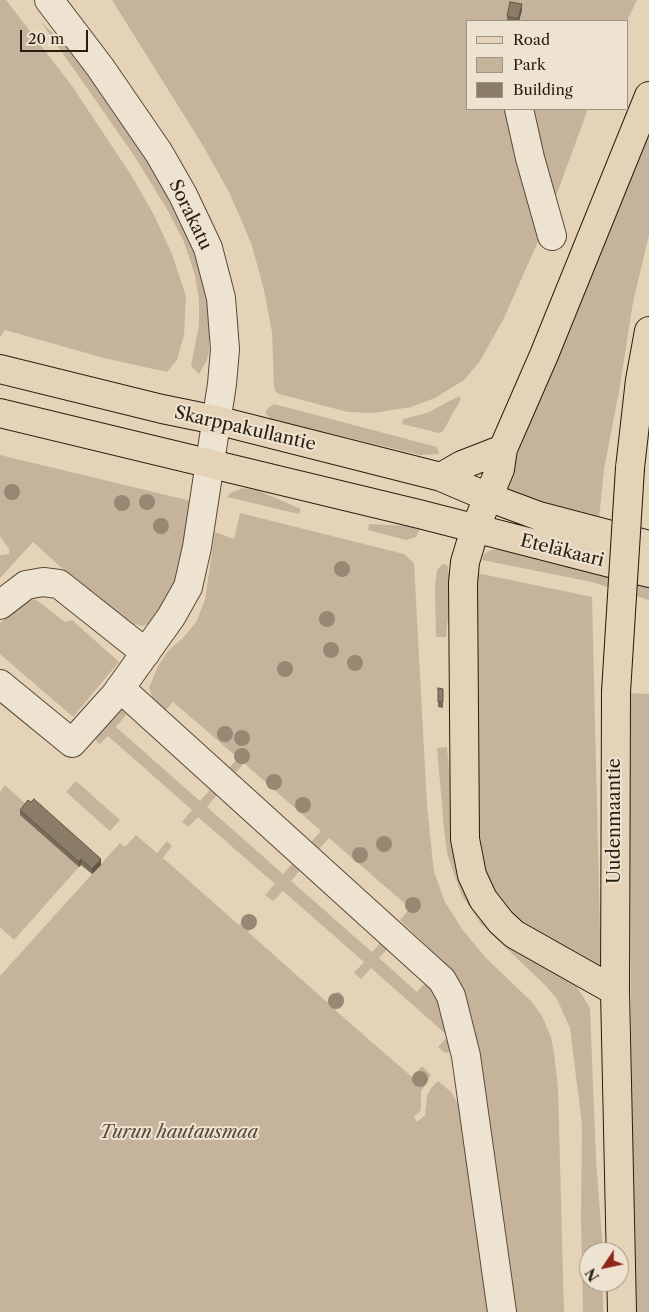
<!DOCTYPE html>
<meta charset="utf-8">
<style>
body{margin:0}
#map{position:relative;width:649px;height:1312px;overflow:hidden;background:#e5d3b8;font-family:"Libre Caslon Text",serif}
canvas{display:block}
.legend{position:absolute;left:466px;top:20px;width:162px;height:90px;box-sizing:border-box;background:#eee2d1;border:1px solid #9f9384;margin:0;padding:6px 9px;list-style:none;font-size:15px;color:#291d10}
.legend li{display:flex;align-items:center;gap:10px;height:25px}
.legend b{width:25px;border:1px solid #9f9384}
.north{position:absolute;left:579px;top:1242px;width:50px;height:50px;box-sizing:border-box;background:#eee2d1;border:1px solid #9f9384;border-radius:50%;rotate:236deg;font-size:14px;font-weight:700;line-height:20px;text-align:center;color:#291d10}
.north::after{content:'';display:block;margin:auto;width:18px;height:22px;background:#8f2418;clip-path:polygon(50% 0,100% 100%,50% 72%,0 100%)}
.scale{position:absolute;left:20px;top:30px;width:68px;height:22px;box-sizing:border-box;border:2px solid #291d10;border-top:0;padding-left:6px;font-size:15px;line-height:18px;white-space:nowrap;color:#291d10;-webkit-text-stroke:4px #eee2d1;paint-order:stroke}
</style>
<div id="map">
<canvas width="649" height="1312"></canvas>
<ul class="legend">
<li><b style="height:6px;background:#e5d3b8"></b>Road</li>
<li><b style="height:14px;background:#c5b49b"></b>Park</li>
<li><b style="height:14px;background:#8b7c67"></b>Building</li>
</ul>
<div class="north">N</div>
<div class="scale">20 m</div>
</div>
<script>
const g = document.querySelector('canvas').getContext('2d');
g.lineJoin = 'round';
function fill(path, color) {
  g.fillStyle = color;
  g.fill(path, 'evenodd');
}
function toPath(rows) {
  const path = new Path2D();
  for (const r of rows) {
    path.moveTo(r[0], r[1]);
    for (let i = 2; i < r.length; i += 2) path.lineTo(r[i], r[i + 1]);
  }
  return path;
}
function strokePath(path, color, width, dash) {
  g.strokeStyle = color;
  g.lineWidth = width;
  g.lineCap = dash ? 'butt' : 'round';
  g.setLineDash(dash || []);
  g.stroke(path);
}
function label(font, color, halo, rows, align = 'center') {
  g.font = font + ' "Libre Caslon Text",serif';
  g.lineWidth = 4;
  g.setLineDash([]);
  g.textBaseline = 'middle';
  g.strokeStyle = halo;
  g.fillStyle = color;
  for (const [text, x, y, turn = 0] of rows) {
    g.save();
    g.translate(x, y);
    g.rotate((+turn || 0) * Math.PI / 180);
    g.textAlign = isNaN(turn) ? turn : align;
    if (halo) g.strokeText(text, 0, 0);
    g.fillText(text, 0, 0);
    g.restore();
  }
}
fill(toPath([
 [0,0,6,0,72,86,131,175,154,215,172,254,186,296,184,335,177,360,167,372,104,358,5,330,0,337],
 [112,0,637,0,627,21,468,21,468,109,588,109,545,226,504,318,480,361,464,380,435,398,411,407,373,413,348,412,279,394,276,392,274,387,272,332,264,290,252,246,243,224,229,192,202,144],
 [41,22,74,53,143,153,176,207,191,240,201,273,207,300,209,328,209,350,207,360,199,374,191,366,199,325,199,300,195,275,184,242,168,211,135,157],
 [649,120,649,235,633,302,620,386,604,469,599,519,513,496,508,492,505,485,589,278],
 [459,396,461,399,443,431,439,433,402,424,403,419,427,413],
 [274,404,437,447,439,454,420,455,271,419,265,413,268,408],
 [0,455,191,501,177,582,152,622,143,626,127,623,116,617,33,542,0,578,0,555,9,554,9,549,0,536],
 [243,488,257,490,301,509,299,514,227,497,230,493],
 [240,513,404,554,414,563,427,806,434,872,445,902,462,929,486,958,532,1002,542,1016,551,1037,554,1053,558,1088,564,1312,510,1312,454,975,448,966,400,920,410,908,329,838,319,849,311,842,321,831,244,763,234,775,228,769,238,758,173,702,164,712,154,701,149,688,157,668,168,651,184,637,196,622,205,600,215,532,234,539],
 [369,524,408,526,420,529,416,537,406,540,368,530],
 [501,549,649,587,649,600,592,582,482,560,484,554,491,550],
 [443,564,447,565,451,584,446,637,436,637,435,585,437,570],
 [477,573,592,597,601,973,518,921,498,899,483,872,475,827],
 [30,598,38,601,65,622,72,620,119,662,73,717,0,654,0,623],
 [629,693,649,694,649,1312,633,1312],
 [121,708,125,710,126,715,116,727,200,801,210,790,217,795,207,807,283,874,293,863,301,869,291,881,372,952,382,941,390,946,379,958,417,992,428,980,435,984,452,1026,455,1045,452,1051,445,1053,438,1047,448,1036,371,968,361,979,354,973,364,962,283,891,273,901,265,895,275,884,198,817,188,827,182,822,192,810,108,736,100,744,97,742,96,739,98,730,117,709],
 [447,747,456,851,577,987,590,1008,596,1159,603,1252,589,1252,589,1282,603,1282,603,1312,583,1312,581,1219,582,1125,570,1028,557,999,546,986,481,924,461,894,447,853,444,829,437,748],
 [76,781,120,820,110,831,66,792],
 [5,785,28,806,79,867,14,940,0,927,0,792],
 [136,835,157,853,167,841,172,846,163,858,239,925,249,914,257,921,248,932,327,1002,338,991,345,998,335,1010,412,1077,422,1066,431,1075,421,1091,421,1108,419,1113,414,1116,417,1122,425,1115,427,1096,431,1088,438,1081,451,1092,460,1107,493,1312,0,1312,0,976,120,843,125,847]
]), '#c5b49b');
const minor = toPath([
 [519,109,530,158,552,236],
 [0,605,26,585,43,582,59,584,146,653],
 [0,684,72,743,116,694,171,617,188,587,197,547,222,384,225,349,221,298,208,248,183,195,159,153,100,67,49,0],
 [120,688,442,980,451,996,466,1056,502,1312]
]);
const major = toPath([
 [0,369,162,409,216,420,441,477,488,497,539,516,649,545],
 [0,413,419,514,649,573],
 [630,468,640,380,649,331],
 [441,477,462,465,503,449],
 [616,692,615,991,622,1312],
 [615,991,514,934,501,922,483,899,472,875,465,839,463,583,465,562,475,529,500,469,503,449,544,355,649,96]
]);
strokePath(minor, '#584a3a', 30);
strokePath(major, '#291d10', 30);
strokePath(minor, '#eee2d1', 28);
strokePath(major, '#e5d3b8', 28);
const majorBridge = toPath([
 [616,692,630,468]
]);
strokePath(majorBridge, '#291d10', 30, []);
strokePath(majorBridge, '#e5d3b8', 28);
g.fillStyle = '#978873';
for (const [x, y] of [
 [12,492],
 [147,502],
 [122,503],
 [161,526],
 [342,569],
 [327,619],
 [331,650],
 [355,663],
 [285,669],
 [225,734],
 [242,738],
 [242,756],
 [274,782],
 [303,805],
 [384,844],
 [360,855],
 [413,905],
 [249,922],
 [336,1001],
 [420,1079]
]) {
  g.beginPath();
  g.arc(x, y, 8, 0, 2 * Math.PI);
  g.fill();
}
fill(toPath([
 [522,10,519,21,507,21,507,16],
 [438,688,443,689,443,708,438,707],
 [20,810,101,865,92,874,81,865,79,867,20,815]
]), '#786b59');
fill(toPath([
 [522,4,522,10,519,21,518,21],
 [81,859,81,865,79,867,79,862],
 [101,859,101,865,92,874,92,869]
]), '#615748');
const building = toPath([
 [510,2,522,4,518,19,507,16,510,2],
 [438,688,443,689,443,702,438,702,438,688],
 [34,799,101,859,92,869,81,859,79,862,20,810,28,800,31,802,34,799]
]);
fill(building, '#8b7c67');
strokePath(building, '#615748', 1);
label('18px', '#291d10', '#eee2d1', [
 ["Sorakatu",190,215,64],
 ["Skarppakullantie",245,429,13],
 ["Eteläkaari",562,551,14],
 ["Uudenmaantie",615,821,-90]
]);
label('italic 18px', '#584a3a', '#eee2d1', [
 ["Turun hautausmaa",179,1133]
]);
</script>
